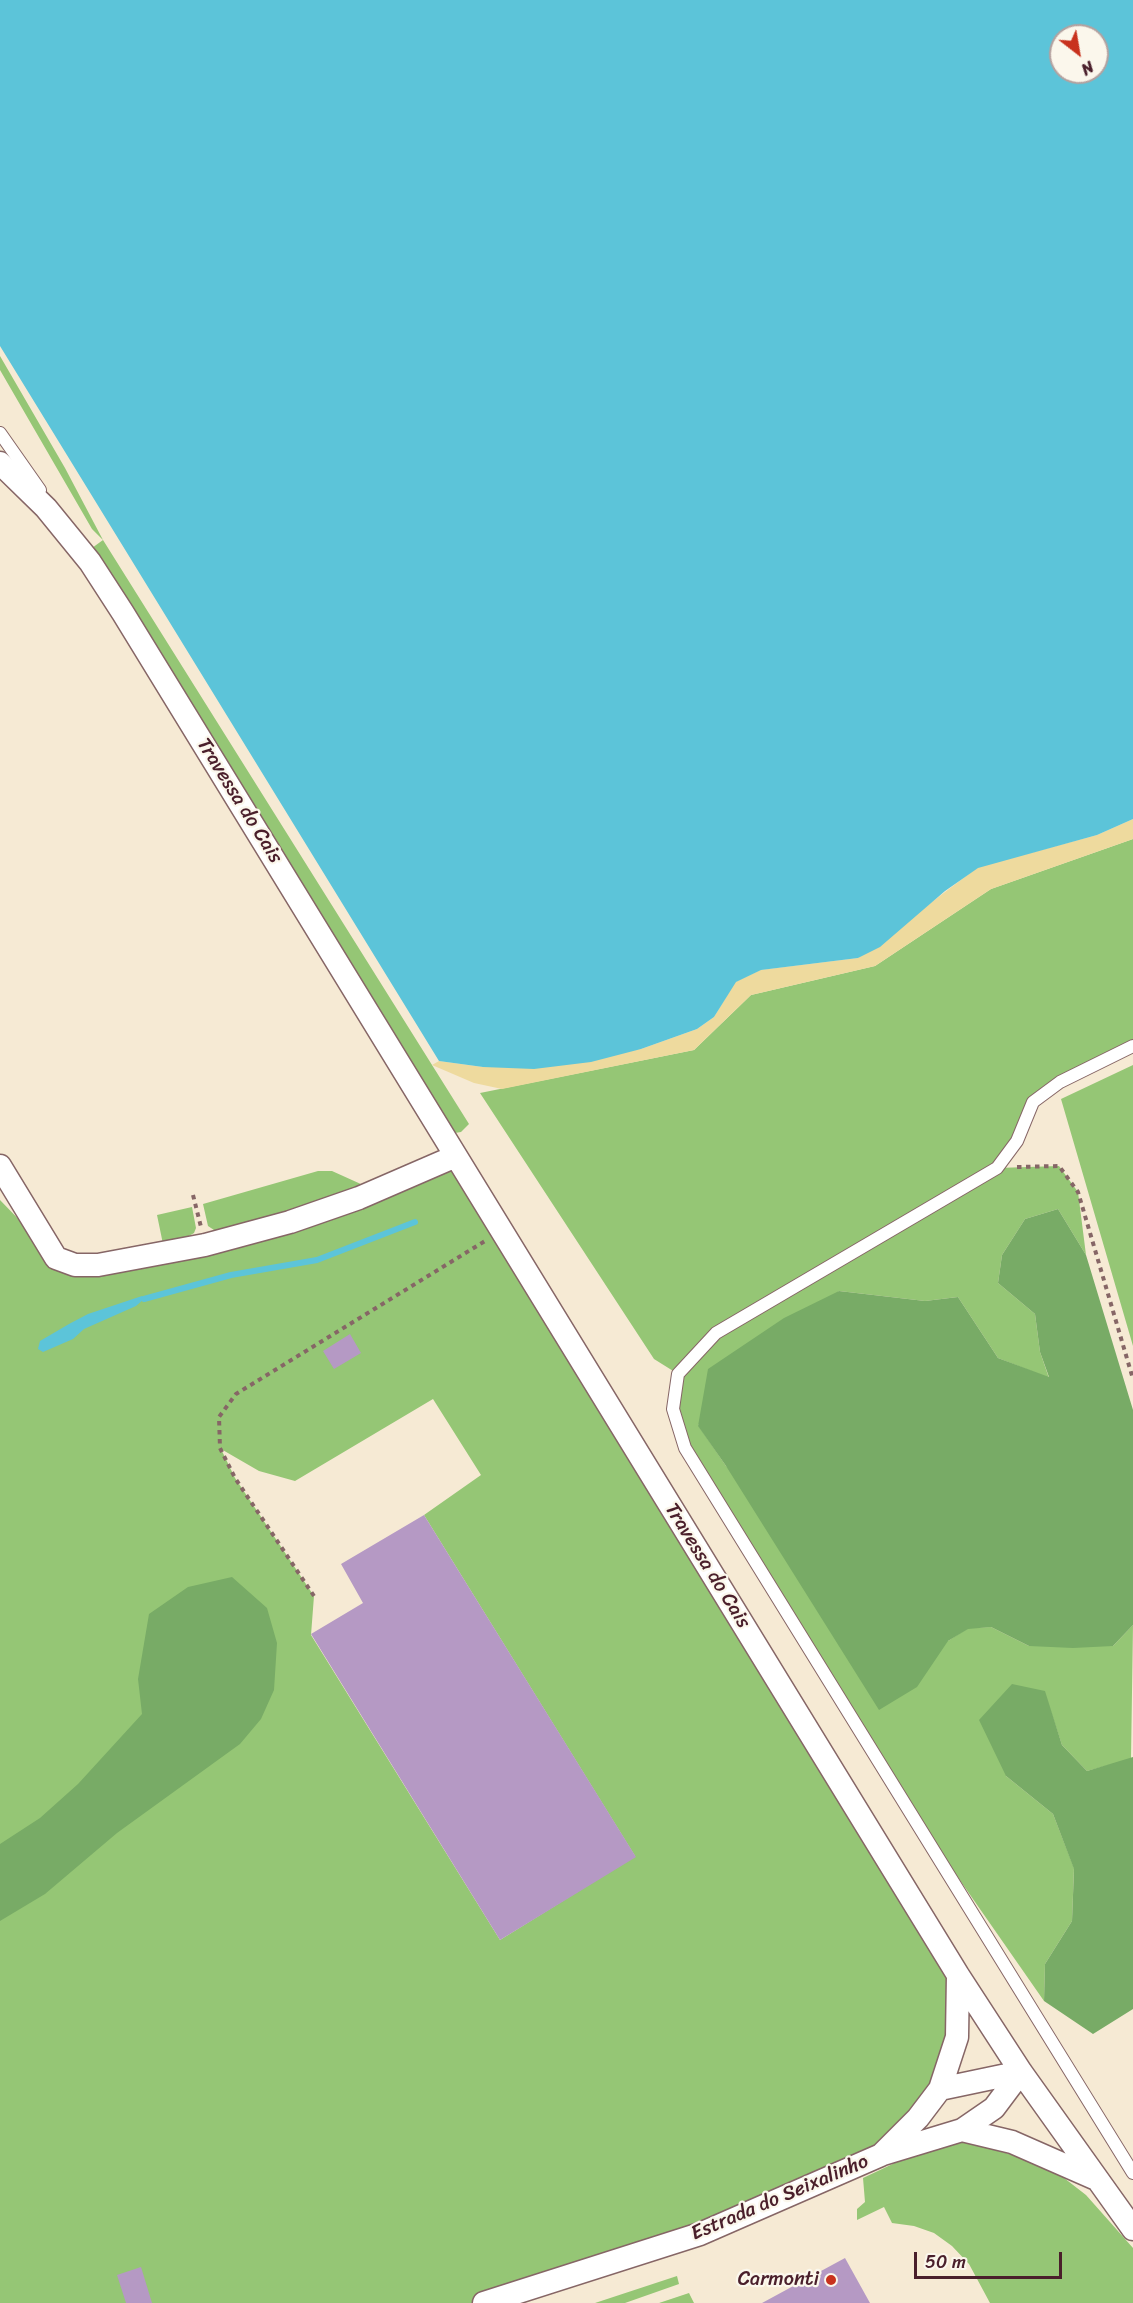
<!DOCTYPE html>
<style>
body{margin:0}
#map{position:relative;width:1133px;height:2303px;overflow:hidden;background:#f6ead4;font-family:Sriracha,sans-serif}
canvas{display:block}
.north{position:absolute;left:1049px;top:24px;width:60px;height:60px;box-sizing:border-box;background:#fbf7ec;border:2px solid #b4a19f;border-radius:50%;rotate:149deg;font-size:16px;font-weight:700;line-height:24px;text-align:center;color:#4a1f2b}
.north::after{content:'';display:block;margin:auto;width:21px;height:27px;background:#c8321e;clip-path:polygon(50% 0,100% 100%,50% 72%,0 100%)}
.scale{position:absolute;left:914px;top:2252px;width:148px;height:27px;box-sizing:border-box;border:3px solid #4a1f2b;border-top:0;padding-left:8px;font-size:18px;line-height:21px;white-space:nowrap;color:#4a1f2b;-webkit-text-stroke:4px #fbf7ec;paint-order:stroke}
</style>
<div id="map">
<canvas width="1133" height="2303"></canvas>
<div class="north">N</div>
<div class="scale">50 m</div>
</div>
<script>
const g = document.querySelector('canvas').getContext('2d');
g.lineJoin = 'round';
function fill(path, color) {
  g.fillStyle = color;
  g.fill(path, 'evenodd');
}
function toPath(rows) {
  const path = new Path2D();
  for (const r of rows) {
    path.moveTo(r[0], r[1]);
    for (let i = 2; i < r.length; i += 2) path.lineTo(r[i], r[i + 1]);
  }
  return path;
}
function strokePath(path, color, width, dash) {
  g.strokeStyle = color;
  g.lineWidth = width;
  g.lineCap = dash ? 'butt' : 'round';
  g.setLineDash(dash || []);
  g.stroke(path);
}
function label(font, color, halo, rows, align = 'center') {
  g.font = font + ' Sriracha,sans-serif';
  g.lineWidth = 4.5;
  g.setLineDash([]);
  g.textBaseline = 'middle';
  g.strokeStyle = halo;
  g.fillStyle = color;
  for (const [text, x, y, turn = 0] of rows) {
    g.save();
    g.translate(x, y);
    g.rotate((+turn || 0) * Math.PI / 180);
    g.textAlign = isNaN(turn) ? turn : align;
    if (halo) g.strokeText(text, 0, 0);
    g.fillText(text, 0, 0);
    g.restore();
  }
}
fill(toPath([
 [0,356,65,468,103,540,469,1124,461,1132,455,1133,92,548,103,540,92,529,0,370],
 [1133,839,1133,1046,1033,1102,997,1168,1059,1166,1078,1192,1086,1255,1058,1209,1025,1219,1002,1255,998,1283,1035,1314,1040,1352,1049,1378,998,1358,958,1297,925,1301,839,1291,698,1425,726,1466,948,1641,968,1628,991,1627,1029,1646,1113,1646,1133,1625,1131,1759,1087,1771,1062,1745,1044,1691,1006,1776,1053,1814,1074,1868,1072,1921,1045,1964,1044,2001,895,1787,685,1448,673,1409,678,1374,654,1359,480,1093,694,1050,751,995,875,966,991,889],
 [1133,1065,1133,1346,1061,1099],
 [456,1156,958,1975,940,2089,881,2155,484,2303,0,2303,0,1200,56,1258,205,1245],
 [433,1399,481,1475,424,1515,635,1856,500,1940,311,1635,314,1596,235,1478,221,1449,259,1471,295,1481],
 [318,1171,332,1171,363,1185,285,1215,217,1232,208,1226,203,1204],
 [192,1207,196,1228,194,1233,182,1240,163,1244,157,1215],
 [965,2142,1046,2164,1086,2195,1133,2248,1133,2303,990,2303,969,2264,952,2246,934,2233,914,2226,892,2223,884,2207,857,2220,857,2209,865,2202,863,2178,916,2153],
 [677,2276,679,2284,625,2303,595,2303],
 [689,2293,694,2303,659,2303]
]), '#95c675');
fill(toPath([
 [1058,1209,1086,1255,1133,1410,1133,1625,1113,1646,1073,1648,1029,1646,991,1627,968,1629,948,1641,917,1687,879,1710,726,1466,698,1426,708,1369,784,1318,839,1291,925,1301,958,1297,998,1358,1049,1377,1040,1352,1035,1314,998,1283,1002,1255,1025,1219],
 [232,1577,267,1608,277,1643,274,1690,261,1719,240,1744,117,1833,45,1894,0,1921,0,1844,40,1818,78,1784,142,1714,138,1679,149,1614,188,1587],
 [1012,1684,1045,1691,1062,1745,1087,1771,1133,1757,1133,2009,1093,2034,1044,2001,1045,1964,1072,1921,1074,1869,1053,1814,1006,1776,979,1720]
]), '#78ab66');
fill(toPath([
 [1133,819,1133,839,991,889,875,966,751,995,694,1050,502,1089,474,1083,432,1065,439,1061,483,1067,641,1049,697,1029,714,1017,735,982,760,970,858,958,978,867,1097,835]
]), '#eeda9e');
fill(toPath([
 [0,0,1133,0,1133,819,1097,835,978,868,945,891,880,947,858,958,761,970,736,982,714,1017,697,1029,641,1049,591,1062,534,1069,483,1067,439,1061,0,346],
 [1061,36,1097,36,1097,72,1061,72],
 [142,1296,144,1299,136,1306,84,1329,73,1339,43,1352,38,1349,40,1341,69,1324,88,1314]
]), '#5cc4d9');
strokePath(toPath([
 [144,1299,231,1275,317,1260,415,1222]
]), '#5cc4d9', 6);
fill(toPath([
 [350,1334,361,1353,334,1369,323,1351],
 [424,1515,636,1857,500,1940,311,1634,363,1603,341,1564],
 [845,2258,870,2303,762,2303],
 [141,2267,152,2303,126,2303,117,2275]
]), '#b599c4');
const lane = toPath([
 [0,433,40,490],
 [1133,1046,1060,1082,1033,1102,1017,1141,997,1168,716,1333,678,1374,673,1409,685,1448,1133,2173]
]);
const street = toPath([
 [0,463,46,508,90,562,123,613,958,1975,1021,2072,1133,2229],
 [0,1166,56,1258,75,1265,98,1265,205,1245,290,1222,359,1198,456,1156],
 [940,2089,1021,2072],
 [962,2130,1012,2142,1094,2178],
 [883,2154,962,2130,994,2108,1021,2072],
 [484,2303,700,2234,881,2155,918,2118,940,2089,957,2037,958,1975]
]);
strokePath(lane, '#866666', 14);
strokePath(street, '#866666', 25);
strokePath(toPath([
 [1017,1167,1059,1166,1078,1192,1133,1379],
 [193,1195,201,1227],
 [314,1596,235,1478,220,1448,219,1417,236,1394,485,1241]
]), '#866666', 4, [4.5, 4.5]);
strokePath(lane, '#fff', 12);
strokePath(street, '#fff', 22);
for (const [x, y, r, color] of [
 [831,2280,6,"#c8321e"]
]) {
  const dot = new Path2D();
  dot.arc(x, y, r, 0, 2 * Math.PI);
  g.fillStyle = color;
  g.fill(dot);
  strokePath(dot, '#fbf7ec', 2);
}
label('20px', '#4a1f2b', '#fbf7ec', [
 ["Travessa do Cais",239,801,58],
 ["Travessa do Cais",707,1566,58],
 ["Estrada do Seixalinho",780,2198,-23]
]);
label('20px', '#4a1f2b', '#fbf7ec', [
 ["Carmonti",819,2280]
], 'right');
</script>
